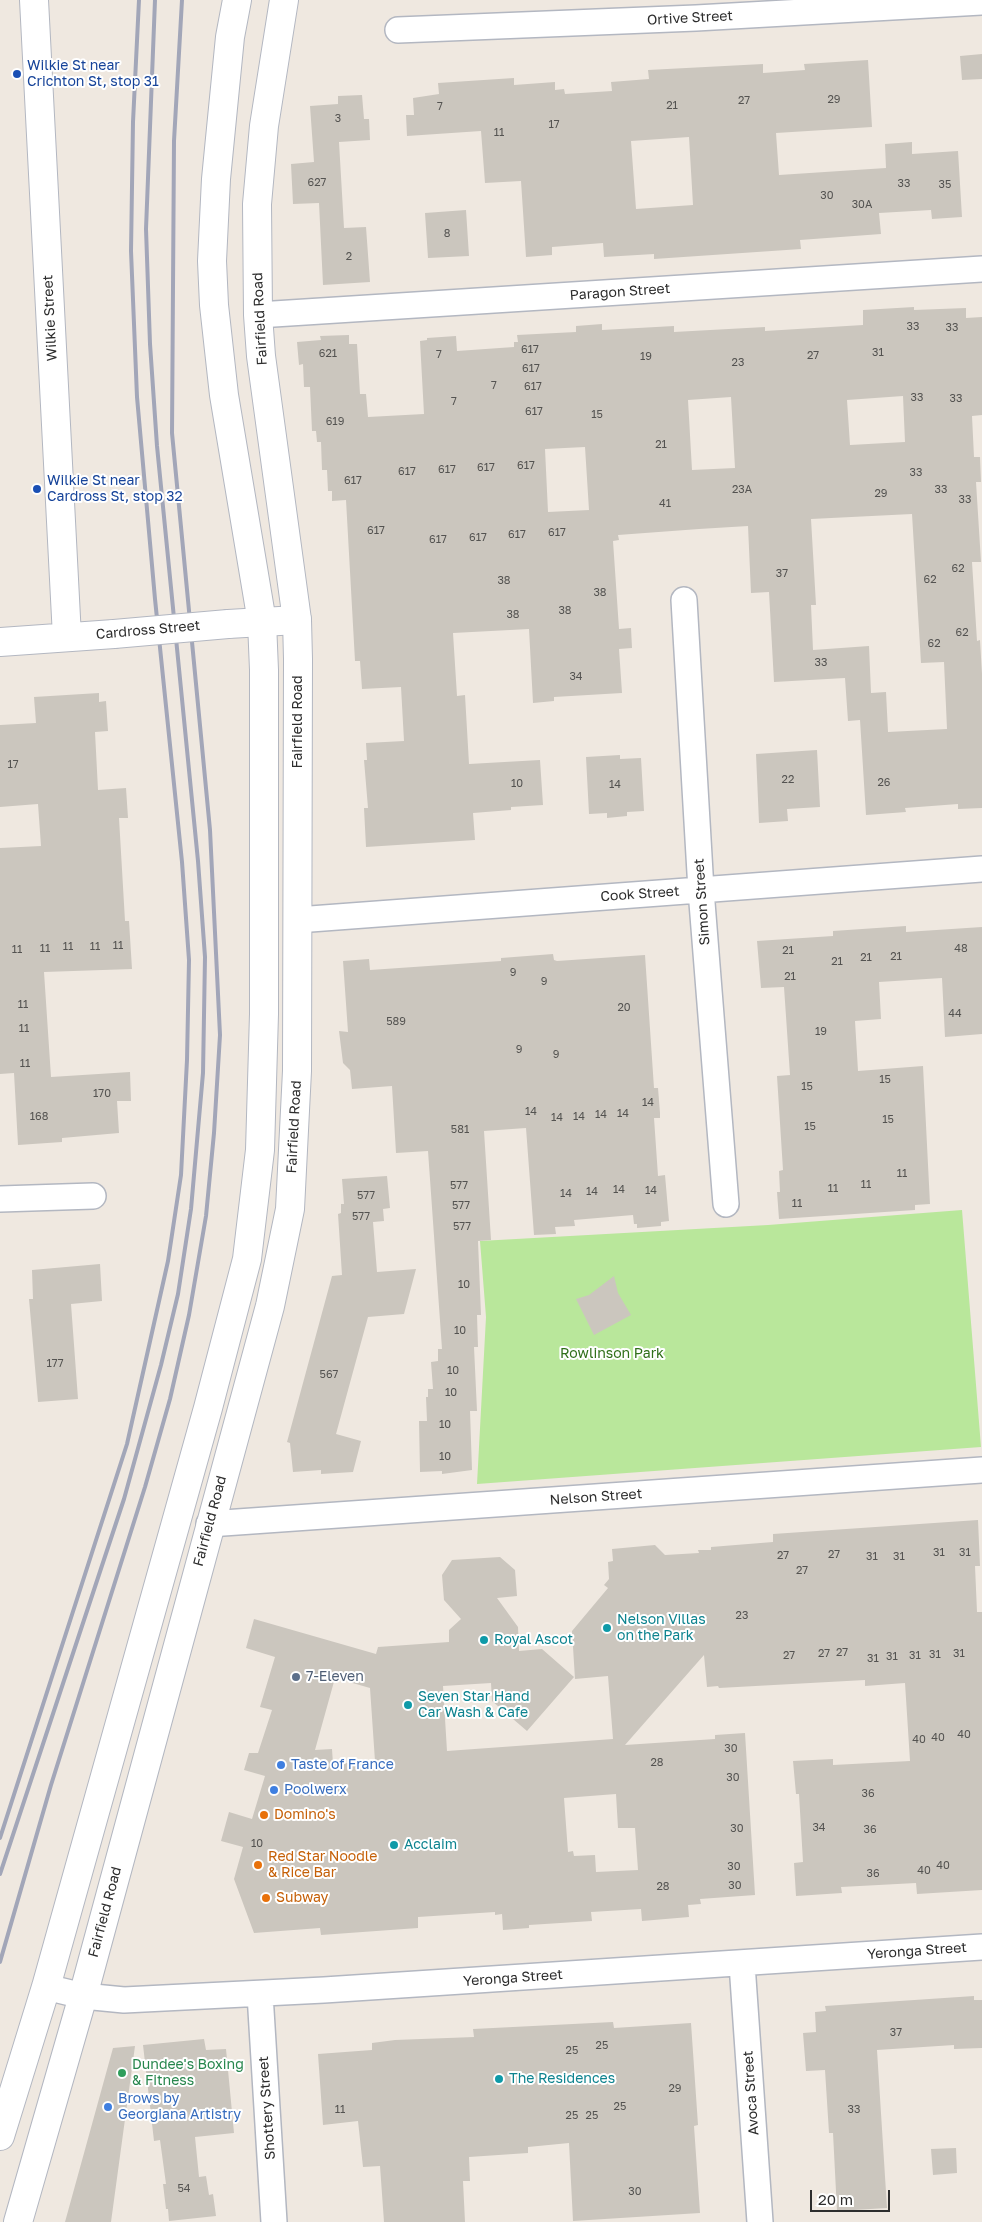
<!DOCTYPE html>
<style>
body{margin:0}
#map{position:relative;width:982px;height:2222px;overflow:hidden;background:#efe8e0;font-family:"Golos Text",sans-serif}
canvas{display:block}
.scale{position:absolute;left:810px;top:2190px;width:80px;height:22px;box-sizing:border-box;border:2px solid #2d2d2d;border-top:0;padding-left:6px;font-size:15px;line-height:18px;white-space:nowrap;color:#2d2d2d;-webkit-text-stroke:4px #fff;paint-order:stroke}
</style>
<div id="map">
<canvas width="982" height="2222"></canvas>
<div class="scale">20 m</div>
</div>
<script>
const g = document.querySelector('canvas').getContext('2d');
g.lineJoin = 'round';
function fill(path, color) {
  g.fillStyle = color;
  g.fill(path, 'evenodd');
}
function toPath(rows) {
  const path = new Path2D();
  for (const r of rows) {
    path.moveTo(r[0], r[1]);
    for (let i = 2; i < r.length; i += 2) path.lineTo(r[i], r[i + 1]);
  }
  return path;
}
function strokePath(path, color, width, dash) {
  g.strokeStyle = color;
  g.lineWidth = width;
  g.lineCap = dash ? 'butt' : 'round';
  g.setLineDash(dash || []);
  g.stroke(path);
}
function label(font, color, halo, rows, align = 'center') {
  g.font = font + ' "Golos Text",sans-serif';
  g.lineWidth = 4;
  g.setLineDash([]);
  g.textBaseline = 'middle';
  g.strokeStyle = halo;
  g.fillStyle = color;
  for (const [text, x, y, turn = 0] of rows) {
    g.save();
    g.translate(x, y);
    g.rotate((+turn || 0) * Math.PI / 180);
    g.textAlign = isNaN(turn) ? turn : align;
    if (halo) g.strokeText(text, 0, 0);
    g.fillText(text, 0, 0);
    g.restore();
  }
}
fill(toPath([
 [962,1210,981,1447,477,1484,486,1317,480,1241,768,1225]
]), '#b9e79b');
fill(toPath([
 [982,54,982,79,962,80,960,56],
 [868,60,872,127,776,133,779,175,886,168,885,144,912,142,912,154,958,151,962,217,932,219,931,210,879,213,881,234,800,240,801,249,654,259,654,254,604,257,603,243,552,247,552,255,526,257,521,181,485,183,481,131,407,136,406,115,414,115,413,98,439,94,438,83,514,78,514,85,555,82,555,90,564,89,565,94,612,91,611,82,649,79,648,70,763,64,763,73,805,70,804,64],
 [689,137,693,205,636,209,631,141],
 [362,95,364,119,369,119,370,140,339,142,344,228,366,227,370,282,323,285,319,203,293,204,291,164,314,162,310,106,338,104,338,96],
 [466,210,469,256,428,258,425,213],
 [914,307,914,310,966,308,966,318,982,317,982,415,972,416,974,457,980,457,981,482,976,482,981,562,972,562,977,641,980,640,982,674,982,808,958,809,958,804,905,808,906,812,866,815,860,720,848,721,845,678,774,682,769,592,751,593,748,526,699,529,618,535,619,540,613,541,619,629,631,628,632,648,619,649,622,693,554,697,554,701,533,703,529,629,453,633,457,696,465,695,469,764,540,760,543,805,511,807,511,810,473,813,475,840,366,847,364,808,368,808,364,760,367,760,366,743,404,741,401,687,362,689,360,661,355,661,346,500,332,501,332,491,328,491,327,470,322,470,321,442,317,442,316,431,312,431,310,387,304,387,303,364,299,365,297,342,321,340,320,336,349,335,349,344,357,344,360,394,366,394,368,417,424,414,420,341,427,340,427,338,456,336,457,351,514,347,514,342,518,342,517,335,576,332,576,326,602,324,602,330,674,326,674,332,765,327,765,331,863,325,863,310],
 [903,396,905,442,850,445,847,400],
 [731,397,735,468,692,470,688,400],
 [585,447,589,510,548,512,545,449],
 [912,514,921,663,944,662,947,729,888,732,886,692,871,693,869,646,813,650,811,605,816,605,811,519],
 [99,693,99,702,106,701,108,731,95,732,98,790,126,788,128,818,119,818,125,921,129,921,132,969,44,972,51,1077,130,1072,131,1101,117,1101,119,1133,62,1138,62,1142,18,1145,14,1073,0,1074,0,848,41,846,38,804,0,807,0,725,36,723,34,697],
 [817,750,820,807,787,809,788,821,759,823,756,754],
 [620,755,620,759,641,758,644,811,627,812,627,816,607,818,607,813,589,814,586,757],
 [906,926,906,932,982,927,982,1034,945,1037,942,978,879,982,881,1019,855,1021,858,1071,923,1066,930,1204,915,1205,915,1210,779,1219,777,1192,780,1192,779,1171,783,1170,777,1076,790,1075,784,987,761,988,757,941,833,936,833,931],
 [553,954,554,960,557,961,645,955,654,1088,658,1088,660,1113,660,1118,654,1118,658,1176,665,1175,669,1221,661,1222,661,1226,637,1228,637,1224,634,1224,633,1215,574,1220,575,1226,555,1227,556,1234,534,1235,526,1128,484,1131,491,1240,478,1241,481,1315,477,1315,478,1347,474,1347,477,1411,470,1411,472,1470,442,1474,442,1471,420,1472,419,1421,427,1421,426,1397,428,1397,428,1389,433,1389,431,1362,438,1361,438,1349,442,1349,428,1151,396,1153,392,1086,352,1089,350,1070,343,1063,339,1031,348,1032,343,961,369,959,370,970,501,961,501,958],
 [387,1176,390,1208,383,1209,384,1221,373,1222,377,1272,416,1269,404,1314,368,1317,336,1434,361,1441,353,1472,321,1474,321,1470,293,1472,290,1443,287,1442,332,1276,342,1275,338,1214,341,1213,341,1204,344,1204,342,1179],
 [100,1264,102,1301,71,1304,78,1399,38,1402,29,1299,33,1299,32,1270],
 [614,1276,618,1293,631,1315,594,1335,576,1299,589,1295],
 [978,1520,980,1566,975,1566,977,1612,982,1612,982,1890,917,1894,916,1883,841,1887,842,1893,796,1896,794,1863,803,1862,799,1794,796,1794,793,1761,833,1759,833,1765,910,1761,905,1683,865,1686,865,1680,719,1688,718,1686,707,1687,704,1655,625,1745,715,1739,715,1735,745,1733,755,1895,700,1899,701,1904,688,1905,689,1917,642,1921,641,1909,591,1912,592,1921,529,1925,529,1928,503,1930,502,1914,495,1915,495,1912,418,1917,418,1928,321,1935,320,1928,254,1933,234,1879,243,1847,221,1841,229,1812,252,1819,265,1776,244,1770,249,1753,258,1753,272,1710,260,1707,275,1657,246,1648,254,1619,376,1654,378,1647,449,1642,449,1630,461,1619,444,1600,442,1575,452,1560,500,1557,515,1570,517,1596,497,1598,518,1627,519,1651,542,1649,574,1677,527,1731,492,1701,491,1683,443,1686,447,1751,613,1739,608,1676,575,1679,572,1631,608,1588,604,1585,609,1579,608,1562,613,1561,612,1549,655,1545,665,1555,699,1553,698,1550,711,1550,711,1547,773,1542,773,1534],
 [335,1678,370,1688,375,1761,333,1764,332,1749,315,1750],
 [616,1794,618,1828,635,1828,638,1870,596,1872,595,1855,574,1856,573,1851,568,1852,564,1798],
 [974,1996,974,2000,982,2000,982,2048,954,2049,954,2045,877,2050,887,2208,837,2211,833,2133,829,2133,825,2070,806,2071,803,2033,816,2032,815,2012,826,2011,825,2006],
 [613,2022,614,2028,691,2023,698,2125,694,2126,700,2213,573,2221,569,2143,528,2147,528,2153,469,2157,470,2181,463,2181,465,2222,384,2222,380,2166,363,2167,358,2121,323,2125,318,2054,372,2050,372,2043,395,2040,474,2037,473,2029],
 [204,2039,206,2050,226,2049,234,2133,195,2137,199,2177,206,2176,209,2195,213,2194,216,2216,169,2221,168,2209,166,2209,163,2184,166,2184,160,2140,154,2141,143,2045],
 [135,2046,111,2222,65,2222,113,2048],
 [956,2148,957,2173,933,2175,931,2149]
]), '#cbc6be');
const minor = toPath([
 [398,30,696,18,982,2],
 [258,315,982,269],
 [684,600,701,890,726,1204],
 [297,920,982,869],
 [0,1199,93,1196],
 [209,1524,982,1470],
 [742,1964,760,2222],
 [46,1987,83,1996,124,2000,324,1990,982,1947],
 [260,1994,274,2222]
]);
const tertiary = toPath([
 [34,0,67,637],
 [228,624,297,620],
 [0,642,114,634]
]);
const secondary = toPath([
 [0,2136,46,1987,208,1408,247,1259,260,1150,264,1014,264,670,262,622,224,395,214,305,212,261,216,179,230,37,237,0],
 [18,2222,83,1996,270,1306,290,1209,297,1071,298,659,297,620,261,356,258,315,257,204,264,126,284,0]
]);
strokePath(minor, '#b3b7c1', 28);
strokePath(tertiary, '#b3b7c1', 30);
strokePath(secondary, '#b3b7c1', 30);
strokePath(minor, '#fff', 25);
strokePath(tertiary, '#fff', 28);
strokePath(secondary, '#fff', 28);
strokePath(toPath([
 [0,1838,127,1444,168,1261,181,1175,187,1060,189,960,182,862,155,599,137,397,131,251,133,122,139,0],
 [0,1874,124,1499,161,1365,178,1294,191,1209,203,1073,205,957,198,861,157,446,150,344,146,229,155,0],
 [0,1962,51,1785,145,1487,170,1399,189,1315,206,1216,214,1133,220,1035,210,830,172,433,174,141,182,0]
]), '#a2a6b8', 4);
const tertiaryBridge = toPath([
 [114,634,228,624]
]);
strokePath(tertiaryBridge, '#b3b7c1', 30, []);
strokePath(tertiaryBridge, '#fff', 28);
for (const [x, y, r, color] of [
 [17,74,5,"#1a4fb4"],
 [37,489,5,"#1a4fb4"],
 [607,1628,5,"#0f9aa8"],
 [484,1640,5,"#0f9aa8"],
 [296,1677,5,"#5c6f8a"],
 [408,1705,5,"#0f9aa8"],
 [281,1765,5,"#3f7fe0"],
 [274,1790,5,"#3f7fe0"],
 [264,1815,5,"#e8710a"],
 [394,1845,5,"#0f9aa8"],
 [258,1865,5,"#e8710a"],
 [266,1898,5,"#e8710a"],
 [122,2073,5,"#2e9e5b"],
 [499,2079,5,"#0f9aa8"],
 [108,2107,5,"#3f7fe0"]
]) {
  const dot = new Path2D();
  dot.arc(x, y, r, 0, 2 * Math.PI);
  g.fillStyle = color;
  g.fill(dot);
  strokePath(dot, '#fff', 2);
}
label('11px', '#545351', null, [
 ["29",834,100],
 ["27",744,101],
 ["21",672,106],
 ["7",440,107],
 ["3",338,119],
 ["17",554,125],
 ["11",499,133],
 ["627",317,183],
 ["33",904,184],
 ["35",945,185],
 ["30",827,196],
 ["30A",862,205],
 ["8",447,234],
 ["2",349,257],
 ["33",913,327],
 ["33",952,328],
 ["617",530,350],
 ["31",878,353],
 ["621",328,354],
 ["7",439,355],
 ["27",813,356],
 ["19",646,357],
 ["23",738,363],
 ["617",531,369],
 ["7",494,386],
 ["617",533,387],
 ["33",917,398],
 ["33",956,399],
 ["7",454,402],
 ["617",534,412],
 ["15",597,415],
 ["619",335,422],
 ["21",661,445],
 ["617",526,466],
 ["617",486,468],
 ["617",447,470],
 ["617",407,472],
 ["33",916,473],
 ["617",353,481],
 ["23A",742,490],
 ["33",941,490],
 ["29",881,494],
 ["33",965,500],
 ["41",665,504],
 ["617",376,531],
 ["617",557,533],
 ["617",517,535],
 ["617",478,538],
 ["617",438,540],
 ["62",958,569],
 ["37",782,574],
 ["62",930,580],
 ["38",504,581],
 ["38",600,593],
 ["38",565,611],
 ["38",513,615],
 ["62",962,633],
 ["62",934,644],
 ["33",821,663],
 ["34",576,677],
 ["17",13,765],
 ["22",788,780],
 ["26",884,783],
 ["10",517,784],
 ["14",615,785],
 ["11",118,946],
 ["11",68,947],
 ["11",95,947],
 ["11",45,949],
 ["48",961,949],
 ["11",17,950],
 ["21",788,951],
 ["21",896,957],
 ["21",866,958],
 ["21",837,962],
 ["9",513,973],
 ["21",790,977],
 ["9",544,982],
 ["11",23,1005],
 ["20",624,1008],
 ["44",955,1014],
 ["589",396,1022],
 ["11",24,1029],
 ["19",821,1032],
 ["9",519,1050],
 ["9",556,1055],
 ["11",25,1064],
 ["15",885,1080],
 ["15",807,1087],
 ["170",102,1094],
 ["14",648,1103],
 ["14",531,1112],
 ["14",623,1114],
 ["14",601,1115],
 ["168",39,1117],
 ["14",579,1117],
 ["14",557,1118],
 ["15",888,1120],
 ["15",810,1127],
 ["581",460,1130],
 ["11",902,1174],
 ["11",866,1185],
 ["577",459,1186],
 ["11",833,1189],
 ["14",619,1190],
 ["14",651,1191],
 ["14",592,1192],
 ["14",566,1194],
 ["577",366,1196],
 ["11",797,1204],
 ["577",461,1206],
 ["577",361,1217],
 ["577",462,1227],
 ["10",464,1285],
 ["10",460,1331],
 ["177",55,1364],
 ["10",453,1371],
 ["567",329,1375],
 ["10",451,1393],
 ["10",445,1425],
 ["10",445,1457],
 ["31",939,1553],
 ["31",965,1553],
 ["27",834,1555],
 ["27",783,1556],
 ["31",872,1557],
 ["31",899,1557],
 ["27",802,1571],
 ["23",742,1616],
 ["27",842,1653],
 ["27",824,1654],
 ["31",959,1654],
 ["31",935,1655],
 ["27",789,1656],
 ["31",915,1656],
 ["31",892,1657],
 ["31",873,1659],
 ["40",964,1735],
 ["40",938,1738],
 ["40",919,1740],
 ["30",731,1749],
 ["28",657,1763],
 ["30",733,1778],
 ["36",868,1794],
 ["34",819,1828],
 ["30",737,1829],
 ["36",870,1830],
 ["10",257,1844],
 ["40",943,1866],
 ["30",734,1867],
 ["40",924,1871],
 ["36",873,1874],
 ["30",735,1886],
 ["28",663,1887],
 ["37",896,2033],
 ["25",602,2046],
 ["25",572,2051],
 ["29",675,2089],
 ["25",620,2107],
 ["11",340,2110],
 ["33",854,2110],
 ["25",572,2116],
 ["25",592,2116],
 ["54",184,2189],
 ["30",635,2192]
]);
label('14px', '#2d2d2d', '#fff', [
 ["Ortive Street",690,18,-3],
 ["Paragon Street",620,292,-4],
 ["Wilkie Street",50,318,-93],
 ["Fairfield Road",260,319,-93],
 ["Cardross Street",148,630,-5],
 ["Fairfield Road",298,722,-90],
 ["Cook Street",640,894,-4],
 ["Simon Street",702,902,-94],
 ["Fairfield Road",294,1127,-87],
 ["Nelson Street",596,1497,-4],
 ["Fairfield Road",210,1521,-75],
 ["Fairfield Road",105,1912,-75],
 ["Yeronga Street",917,1951,-4],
 ["Yeronga Street",513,1978,-4],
 ["Avoca Street",751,2093,-94],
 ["Shottery Street",267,2108,-94]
]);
label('14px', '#164399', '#fff', [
 ["Wilkie St near",27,66],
 ["Crichton St, stop 31",27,82],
 ["Wilkie St near",47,481],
 ["Cardross St, stop 32",47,497]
], 'left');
label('14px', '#2f6f19', '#fff', [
 ["Rowlinson Park",612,1354]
]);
label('14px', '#0d838f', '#fff', [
 ["Nelson Villas",617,1620],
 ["on the Park",617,1636],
 ["Royal Ascot",494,1640],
 ["Seven Star Hand",418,1697],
 ["Car Wash & Cafe",418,1713],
 ["Acclaim",404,1845],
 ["The Residences",509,2079]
], 'left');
label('14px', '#4e5e75', '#fff', [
 ["7-Eleven",306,1677]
], 'left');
label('14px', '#366cbe', '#fff', [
 ["Taste of France",291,1765],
 ["Poolwerx",284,1790],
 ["Brows by",118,2099],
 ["Georgiana Artistry",118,2115]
], 'left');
label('14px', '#c56008', '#fff', [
 ["Domino's",274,1815],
 ["Red Star Noodle",268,1857],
 ["& Rice Bar",268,1873],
 ["Subway",276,1898]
], 'left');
label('14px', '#27864d', '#fff', [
 ["Dundee's Boxing",132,2065],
 ["& Fitness",132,2081]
], 'left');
</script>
